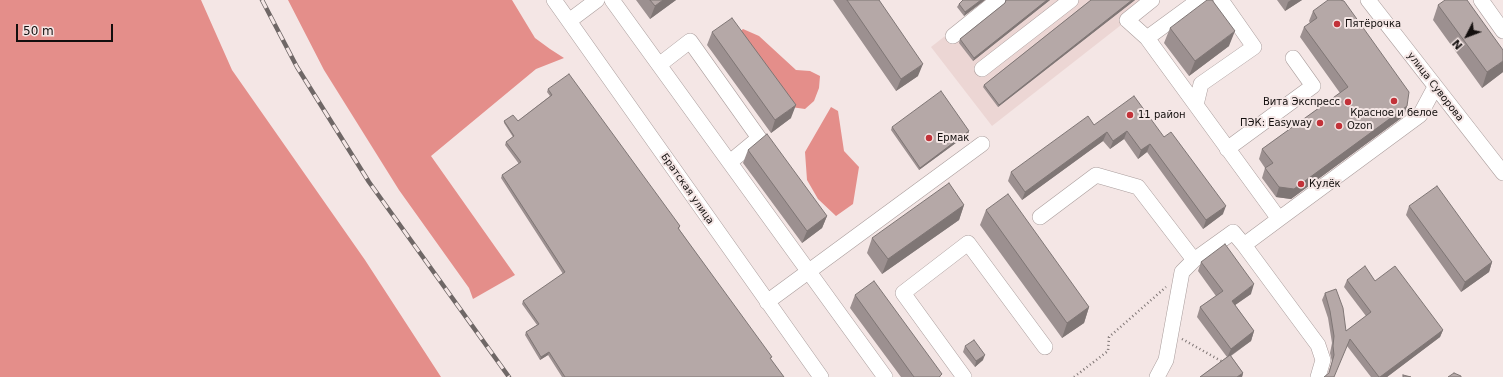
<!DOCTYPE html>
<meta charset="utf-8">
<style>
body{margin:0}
#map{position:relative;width:1503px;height:377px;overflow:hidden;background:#f4e6e5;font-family:"DejaVu Sans",sans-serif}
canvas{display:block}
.north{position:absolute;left:1447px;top:16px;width:40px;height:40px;-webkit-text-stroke:3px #f4e6e5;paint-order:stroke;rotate:228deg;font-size:11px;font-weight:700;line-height:16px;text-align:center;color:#130f0e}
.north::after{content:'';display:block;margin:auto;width:14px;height:18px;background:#130f0e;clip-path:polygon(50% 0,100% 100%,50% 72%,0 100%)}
.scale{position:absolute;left:16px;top:24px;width:97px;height:18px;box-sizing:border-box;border:2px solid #130f0e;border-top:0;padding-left:5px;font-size:12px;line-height:14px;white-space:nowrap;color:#130f0e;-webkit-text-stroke:3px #f4e6e5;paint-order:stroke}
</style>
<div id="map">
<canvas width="1503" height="377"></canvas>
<div class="north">N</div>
<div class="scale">50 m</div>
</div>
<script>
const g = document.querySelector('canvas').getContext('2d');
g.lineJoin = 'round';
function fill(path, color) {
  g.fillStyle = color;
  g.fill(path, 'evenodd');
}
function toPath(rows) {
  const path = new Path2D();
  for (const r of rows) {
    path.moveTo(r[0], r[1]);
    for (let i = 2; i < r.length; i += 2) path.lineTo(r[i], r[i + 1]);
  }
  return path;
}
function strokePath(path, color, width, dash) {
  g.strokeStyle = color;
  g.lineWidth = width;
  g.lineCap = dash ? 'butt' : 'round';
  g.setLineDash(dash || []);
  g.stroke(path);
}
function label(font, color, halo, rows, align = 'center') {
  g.font = font + ' "DejaVu Sans",sans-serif';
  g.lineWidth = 4;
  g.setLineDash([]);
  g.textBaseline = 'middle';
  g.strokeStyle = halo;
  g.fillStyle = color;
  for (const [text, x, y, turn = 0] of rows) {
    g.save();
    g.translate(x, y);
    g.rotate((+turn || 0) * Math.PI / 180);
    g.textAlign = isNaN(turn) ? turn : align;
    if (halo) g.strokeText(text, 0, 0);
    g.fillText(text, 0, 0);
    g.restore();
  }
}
fill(toPath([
 [991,0,1153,0,992,126,931,47]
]), '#ecd6d4');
fill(toPath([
 [0,0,201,0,232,70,365,260,441,377,0,377],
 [288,0,512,0,535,38,550,49,564,58,536,69,431,156,515,275,473,299,469,288,399,190,324,70],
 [743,29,759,36,796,70,810,71,820,76,819,88,814,101,805,109,791,107,736,35],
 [831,107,838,111,844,151,859,167,853,204,836,216,818,199,807,180,805,152]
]), '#e48e8a');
const minor = toPath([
 [554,0,821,377],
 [612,0,885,377],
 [1152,0,1127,20,1147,38,1279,219,1244,245,1318,345,1323,360,1318,377],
 [1368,0,1503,173],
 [1481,0,1503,31],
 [569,21,597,0],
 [953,36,998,0],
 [1147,38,1199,0],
 [659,65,690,41,759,138,730,162],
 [982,69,1071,0],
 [1196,105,1201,84,1254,47,1221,0],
 [1227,149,1313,86,1293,58],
 [1040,217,1096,175,1138,187,1194,260,1182,272,1166,360,1157,377],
 [1279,219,1420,115,1435,87],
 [1194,260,1233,232,1244,245],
 [767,302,982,144],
 [964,377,903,293,968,243,1045,347]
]);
strokePath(minor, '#aa9d9c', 16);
strokePath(toPath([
 [1182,339,1223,362],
 [1074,377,1108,351,1109,337,1166,287]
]), '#7e7574', 2.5, [1, 3]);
strokePath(minor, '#fff', 15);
const rail = toPath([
 [262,0,297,67,369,182,509,377]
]);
strokePath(rail, '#6f6766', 4.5);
strokePath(rail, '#f4e6e5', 3, [9]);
fill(toPath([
 [636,0,676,0,650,19],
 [833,0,879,0,918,76,896,91],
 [963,0,985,0,964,16,957,7,959,4],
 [1006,0,1050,0,973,61,959,43,960,39,1005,3],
 [1091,0,1135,0,998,107,983,87,984,85],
 [1277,0,1302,0,1285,11],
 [1438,5,1503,72,1482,88,1433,20],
 [1313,11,1407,106,1404,116,1291,199,1276,197,1262,178,1265,168,1259,159,1262,149,1340,93,1300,37,1304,27,1310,23,1309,21],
 [1170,28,1229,46,1189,76,1164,43],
 [712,32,791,118,771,133,707,45],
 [548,89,680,226,679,229,771,360,784,377,562,377,548,355,540,360,525,335,526,332,537,325,522,304,523,301,563,274,501,178,502,175,519,164,505,145,506,142,513,137,504,123,504,121,518,121,550,96,547,92],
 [1094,125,1164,137,1223,214,1203,229,1147,152,1138,159,1124,139,1110,149,1103,141,1022,200,1008,181,1011,172],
 [892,127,969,131,968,134,919,170,891,130],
 [748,150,827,216,822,228,802,243,743,163],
 [964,205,959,220,882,274,867,253,872,238],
 [1409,206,1492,262,1489,272,1461,292,1406,215],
 [986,210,1089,307,1084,323,1062,338,980,225],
 [1201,262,1251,294,1235,305,1254,331,1251,341,1231,356,1243,373,1242,377,1200,377,1227,357,1197,317,1200,307,1216,296,1198,271],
 [1347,280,1375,281,1443,330,1440,337,1387,377,1371,377,1347,346,1328,373,1332,362,1330,353,1332,343,1328,318,1322,300,1325,293,1346,331,1366,316,1344,287],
 [855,295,941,377,901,377,850,308],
 [965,346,983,360,975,367,963,352]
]), '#9c9090');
fill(toPath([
 [663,0,676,0,650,19,655,6],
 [981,0,985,0,964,16,965,12],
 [1047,0,1050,0,973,61,974,58],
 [1132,0,1135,0,998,107,999,105],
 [1291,0,1302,0,1285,11,1288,2],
 [1235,31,1229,46,1189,76,1195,61],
 [1503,61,1503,72,1482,88,1487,72],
 [923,64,918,76,896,91,901,79],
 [796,105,791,118,771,133,775,120],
 [1407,106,1404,116,1291,199,1276,197,1279,187],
 [969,131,968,134,919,170,920,168],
 [1127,131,1124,139,1110,149,1113,141],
 [1107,132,1103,141,1022,200,1025,192],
 [1150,144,1147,152,1138,159,1141,150],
 [964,205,959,220,882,274,888,259],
 [1226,206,1223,214,1203,229,1206,220],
 [827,216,822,228,802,243,807,231],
 [1492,262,1489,272,1461,292,1465,282],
 [1254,284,1251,294,1228,310,1232,301],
 [1089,307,1084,323,1062,338,1067,323],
 [1443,330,1440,337,1387,377,1380,377],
 [1254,331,1251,341,1227,358,1231,349],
 [549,352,548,355,540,360,541,357],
 [985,355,983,360,975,367,976,361],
 [1243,373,1242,377,1237,377]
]), '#7f7675');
const building = toPath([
 [650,0,663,0,655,6,650,0],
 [847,0,879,0,923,64,901,79,847,0],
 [963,0,981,0,965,12,959,4,963,0],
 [1006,0,1047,0,974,58,960,39,1005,3,1006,0],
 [1091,0,1132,0,999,105,984,85,1091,0],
 [1207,0,1212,0,1235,31,1195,61,1170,28,1207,0],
 [1328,0,1340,0,1344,1,1409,92,1407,106,1294,189,1279,187,1265,168,1273,163,1262,149,1348,87,1304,27,1317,18,1313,11,1328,0],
 [1445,0,1467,0,1503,50,1503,61,1487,72,1438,5,1445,0],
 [732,18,796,105,775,120,712,32,732,18],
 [569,74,680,226,678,228,772,357,770,358,784,377,565,377,549,352,541,357,526,332,539,324,523,301,565,272,502,175,521,162,506,142,514,136,504,121,513,115,518,121,552,95,548,89,569,74],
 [941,91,969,131,920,168,892,127,941,91],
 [1134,96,1164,137,1171,132,1226,206,1206,220,1150,144,1141,150,1127,131,1113,141,1107,132,1025,192,1011,172,1088,116,1094,125,1134,96],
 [767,134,827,216,807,231,748,150,767,134],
 [949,183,964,205,888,259,872,238,949,183],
 [1437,186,1492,262,1465,282,1409,206,1437,186],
 [1008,194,1089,307,1067,323,986,210,1008,194],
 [1225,244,1254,284,1232,301,1254,331,1231,349,1200,307,1223,291,1201,262,1225,244],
 [1365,266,1375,281,1395,266,1443,330,1380,377,1379,377,1350,339,1334,377,1324,377,1329,373,1334,355,1333,346,1334,336,1330,311,1325,293,1336,289,1343,308,1346,331,1371,312,1347,280,1365,266],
 [874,281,942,374,939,377,914,377,855,295,874,281],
 [974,340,985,355,976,361,965,346,974,340],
 [1230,355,1243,373,1237,377,1200,377,1230,355],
 [1454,373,1461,376,1461,377,1448,377,1454,373],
 [1403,375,1411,377,1403,377,1403,375]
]);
fill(building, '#b5a8a7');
strokePath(building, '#7f7675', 1);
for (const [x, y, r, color] of [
 [1337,24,4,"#c23239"],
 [1394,101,4,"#c23239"],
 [1348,102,4,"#c23239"],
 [1130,115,4,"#c23239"],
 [1320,123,4,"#c23239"],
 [1339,126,4,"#c23239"],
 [929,138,4,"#c23239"],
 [1301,184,4,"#c23239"]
]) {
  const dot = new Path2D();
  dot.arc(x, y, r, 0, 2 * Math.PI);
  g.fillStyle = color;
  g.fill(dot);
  strokePath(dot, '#f4e6e5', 1.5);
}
label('10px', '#130f0e', '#f4e6e5', [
 ["Пятёрочка",1345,24],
 ["Вита Экспресс",1340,102,"right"],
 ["Красное и белое",1394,113,"center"],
 ["11 район",1138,115],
 ["ПЭК: Easyway",1312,123,"right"],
 ["Ozon",1347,126],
 ["Ермак",937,138],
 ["Кулёк",1309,184]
], 'left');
label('10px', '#130f0e', '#f4e6e5', [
 ["улица Суворова",1435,87,52],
 ["Братская улица",687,189,55]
]);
</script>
